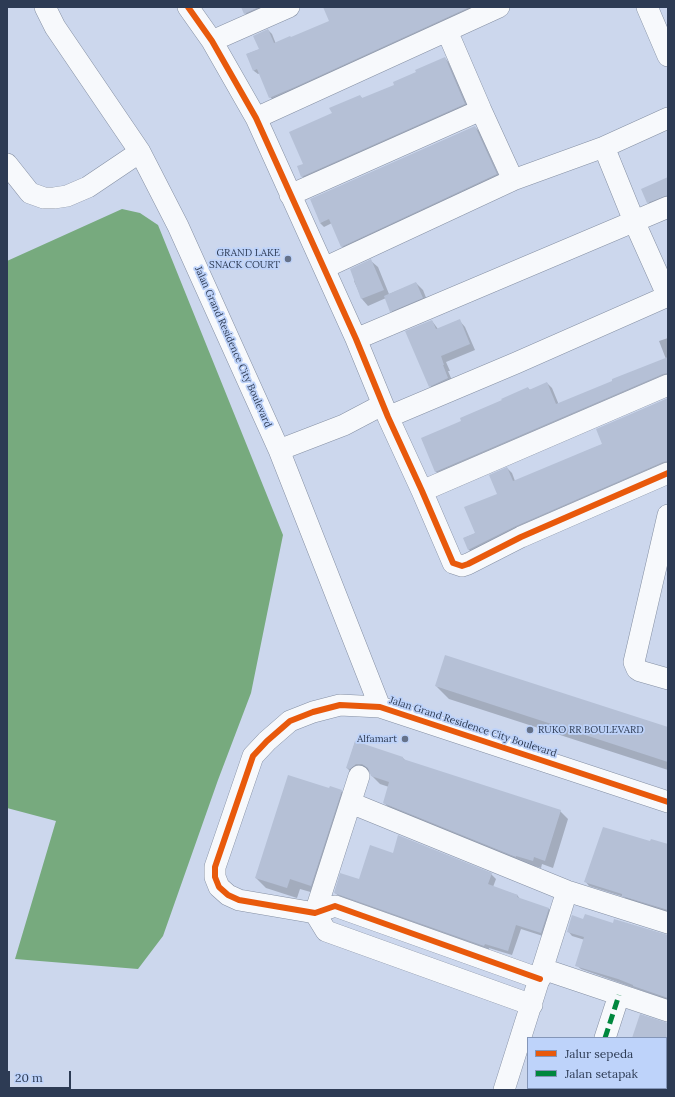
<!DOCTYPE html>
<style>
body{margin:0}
#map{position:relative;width:675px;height:1097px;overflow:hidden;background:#ccd7ed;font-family:Lora,serif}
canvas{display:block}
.frame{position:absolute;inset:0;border:8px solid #2d3b54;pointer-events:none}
.legend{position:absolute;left:527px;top:1037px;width:140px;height:52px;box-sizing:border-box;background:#bed3fa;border:1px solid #8496b8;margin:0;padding:5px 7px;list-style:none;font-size:12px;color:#2d3b54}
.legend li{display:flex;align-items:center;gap:8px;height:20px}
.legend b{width:20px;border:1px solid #8496b8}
.scale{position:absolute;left:8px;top:1071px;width:63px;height:18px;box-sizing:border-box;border:2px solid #2d3b54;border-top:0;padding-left:5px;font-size:12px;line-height:14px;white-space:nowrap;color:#2d3b54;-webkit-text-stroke:3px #bed3fa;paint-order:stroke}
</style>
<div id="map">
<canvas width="675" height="1097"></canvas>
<div class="frame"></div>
<ul class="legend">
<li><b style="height:5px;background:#e8590c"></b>Jalur sepeda</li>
<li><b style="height:5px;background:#00873e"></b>Jalan setapak</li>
</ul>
<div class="scale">20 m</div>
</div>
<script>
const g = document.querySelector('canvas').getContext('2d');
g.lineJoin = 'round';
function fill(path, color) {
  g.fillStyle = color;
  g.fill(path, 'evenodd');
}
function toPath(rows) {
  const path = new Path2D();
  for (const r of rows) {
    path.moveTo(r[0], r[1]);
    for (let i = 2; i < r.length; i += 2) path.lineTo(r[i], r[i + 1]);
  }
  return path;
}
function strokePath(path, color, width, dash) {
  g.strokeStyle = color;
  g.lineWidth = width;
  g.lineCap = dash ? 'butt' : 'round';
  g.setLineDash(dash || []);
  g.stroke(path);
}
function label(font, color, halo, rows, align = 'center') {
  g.font = font + ' Lora,serif';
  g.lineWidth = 3.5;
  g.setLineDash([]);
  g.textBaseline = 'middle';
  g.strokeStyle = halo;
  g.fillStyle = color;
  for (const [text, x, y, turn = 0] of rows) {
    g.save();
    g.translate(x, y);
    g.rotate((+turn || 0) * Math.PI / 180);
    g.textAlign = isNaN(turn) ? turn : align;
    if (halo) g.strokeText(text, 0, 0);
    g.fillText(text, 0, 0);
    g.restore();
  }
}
fill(toPath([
 [122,209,140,213,158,225,283,535,251,693,218,780,163,936,138,969,15,959,56,821,7,808,7,261]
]), '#77aa7e');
fill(toPath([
 [242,7,271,7,249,17,245,13],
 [324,7,482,7,274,101,270,97,260,73,258,74,254,71,247,54,260,49,268,30,272,34,276,44,330,22],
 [445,58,449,63,469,108,306,181,302,176,304,164,333,114,360,96,363,99,396,85],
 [475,127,479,131,500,178,345,250,342,246,332,223,324,227,320,223],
 [668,178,668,202,653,207,648,202],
 [371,261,378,267,389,294,416,283,423,290,429,305,398,318,391,311,386,298,368,306,362,299,354,281],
 [459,320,465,327,475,350,446,362,450,371,448,371,454,385,436,392,430,386,432,321,438,329],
 [668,338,668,379,441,477,436,472,422,439,463,421,528,388,530,390,547,383,552,388,559,405,666,359,659,341],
 [668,399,668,467,474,555,469,550,464,538,476,533,498,494,507,468,512,473,515,481,603,444],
 [436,686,668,728,668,770,449,699],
 [355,742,403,758,407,762,560,811,568,819,553,868,542,864,541,868,524,863,392,810,384,803,389,787,380,784,372,776,370,772,364,772,355,776,347,768],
 [330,789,341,791,351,801,321,895,300,889,297,898,266,888,256,878],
 [651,843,668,845,668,913,627,900,624,897,589,886,585,881],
 [394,854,491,874,496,879,493,887,517,895,521,900,549,909,553,913,546,937,521,929,512,955,489,948,489,950,340,897,335,893,359,880],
 [584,920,668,936,668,1000,581,969,576,965,585,940,572,936,568,931],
 [668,1035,668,1090,641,1090,642,1088,666,1088,666,1038,633,1038]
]), '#0003');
fill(toPath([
 [241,7,259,7,244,14],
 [323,7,470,7,295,87,269,98,257,69,253,71,246,54,259,49,253,36,268,29,274,43,290,36,291,37,329,21],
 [445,57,465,104,301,177,297,166,303,164,289,132,332,113,329,108,360,95,362,98,394,85,393,82,416,72,415,70],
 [475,126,497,174,341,247,329,219,320,223,310,199],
 [668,177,668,195,647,203,641,189],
 [371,259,384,290,361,299,350,269],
 [416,282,423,298,390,312,384,296],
 [460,319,470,344,441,356,444,365,443,365,448,378,429,387,405,331,432,320,436,329],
 [668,357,668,373,663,374,435,472,421,438,461,421,460,418,502,400,501,399,528,387,529,390,547,382,556,404,612,381,612,379],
 [668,398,668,461,663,462,516,526,468,550,463,538,475,533,464,507,497,494,489,475,507,467,513,481,592,448,602,444,596,429],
 [445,655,668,727,668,762,435,686],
 [355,741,403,757,403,759,561,810,545,861,534,857,533,861,516,856,516,857,383,803,389,782,371,776,368,768,362,764,356,764,350,769,346,768],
 [288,775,329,788,330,786,342,790,311,886,290,879,287,888,255,878],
 [603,827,650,841,651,839,668,844,668,910,622,896,622,894,584,882],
 [398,835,492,873,488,884,518,895,517,897,549,908,541,933,516,925,508,951,485,944,484,946,334,893,340,873,359,879,370,845,393,853],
 [585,914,613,923,614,919,668,935,668,998,633,986,633,985,618,979,575,966,584,937,567,932,572,915,583,919],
 [640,1014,668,1023,668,1038,632,1038]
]), '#b5c0d6');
const minor = toPath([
 [45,7,55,27,140,152,178,226,279,450,380,707],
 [188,7,212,41,256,118,356,339,388,417,422,491,453,563,462,566,468,564,521,537,668,473],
 [647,7,668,56],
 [447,31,481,110,513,180],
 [212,41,289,7],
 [256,118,499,7],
 [604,147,634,221,668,297],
 [7,164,30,193,44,198,54,198,67,196,88,187,140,152],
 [290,195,481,110],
 [324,268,513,180,604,147,668,118],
 [356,339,668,207],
 [388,417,516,363,668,296],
 [279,450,344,425,382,405],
 [422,491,668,385],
 [668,515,634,662,637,669,640,671,668,679],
 [359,776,315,913,326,931,532,1005],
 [351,803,567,891,668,923],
 [543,969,668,1011],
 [540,979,335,906,315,913,239,900,228,895,219,887,215,877,215,867,253,756,267,741,290,721,313,712,340,705,380,707,668,802],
 [605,1038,619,995],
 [623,1088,629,1090],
 [504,1090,567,891],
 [588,1090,588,1088]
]);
strokePath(minor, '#848fa3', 22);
strokePath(minor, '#f7f9fc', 21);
strokePath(toPath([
 [605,1038,619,995],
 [588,1090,588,1088]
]), '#00873e', 5, [10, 5]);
strokePath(toPath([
 [188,7,212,41,256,118,356,339,388,417,422,491,453,563,462,566,468,564,521,537,668,473],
 [540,979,335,906,315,913,239,900,228,895,219,887,215,877,215,867,253,756,267,741,290,721,313,712,340,705,380,707,668,802]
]), '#e8590c', 6);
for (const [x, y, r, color] of [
 [288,259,4,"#65728a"],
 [530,730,4,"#65728a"],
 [405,739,4,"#65728a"]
]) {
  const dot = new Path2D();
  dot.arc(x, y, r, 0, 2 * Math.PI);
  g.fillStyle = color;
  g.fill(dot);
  strokePath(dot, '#bed3fa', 1.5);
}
label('10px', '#2d3b54', '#bed3fa', [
 ["GRAND LAKE",280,253],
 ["SNACK COURT",280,265],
 ["RUKO RR BOULEVARD",538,730,"left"],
 ["Alfamart",397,739]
], 'right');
label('10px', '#2d3b54', '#bed3fa', [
 ["Jalan Grand Residence City Boulevard",233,347,66],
 ["Jalan Grand Residence City Boulevard",473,727,18]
]);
</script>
